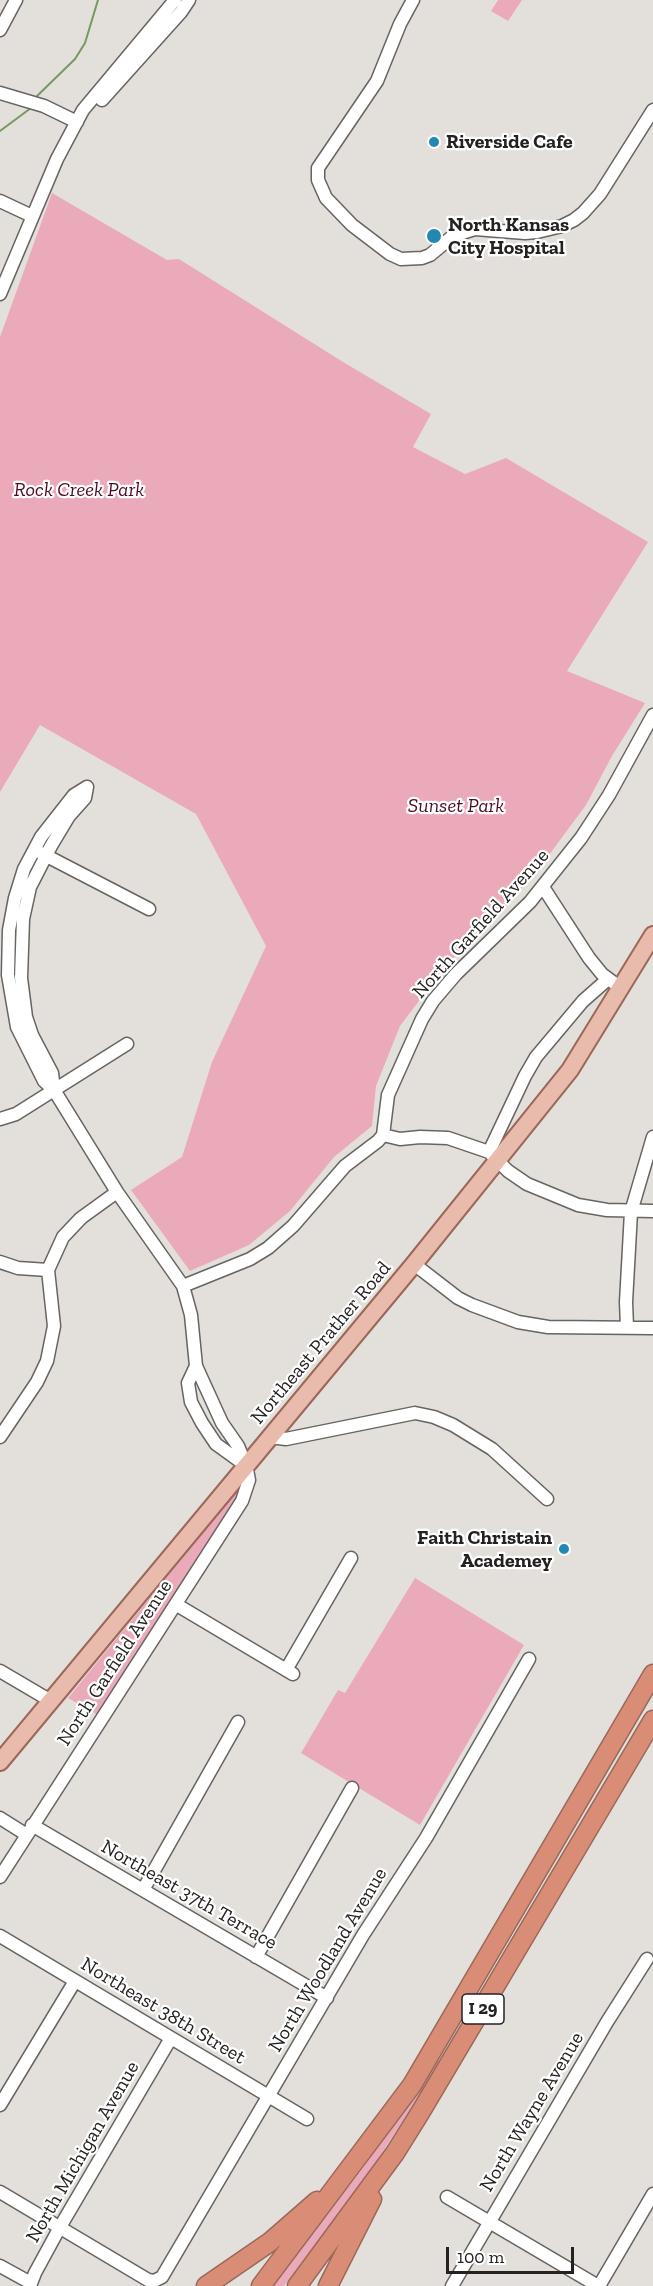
<!DOCTYPE html>
<style>
body{margin:0}
#map{position:relative;width:653px;height:2286px;overflow:hidden;background:#e3e0dc;font-family:"Zilla Slab",serif}
canvas{display:block}
.scale{position:absolute;left:446px;top:2247px;width:128px;height:27px;box-sizing:border-box;border:3px solid #242221;border-top:0;padding-left:8px;font-size:18px;line-height:21px;white-space:nowrap;color:#242221;-webkit-text-stroke:4px #fff;paint-order:stroke}
</style>
<div id="map">
<canvas width="653" height="2286"></canvas>
<div class="scale">100 m</div>
</div>
<script>
const g = document.querySelector('canvas').getContext('2d');
g.lineJoin = 'round';
function fill(path, color) {
  g.fillStyle = color;
  g.fill(path, 'evenodd');
}
function toPath(rows) {
  const path = new Path2D();
  for (const r of rows) {
    path.moveTo(r[0], r[1]);
    for (let i = 2; i < r.length; i += 2) path.lineTo(r[i], r[i + 1]);
  }
  return path;
}
function strokePath(path, color, width, dash) {
  g.strokeStyle = color;
  g.lineWidth = width;
  g.lineCap = dash ? 'butt' : 'round';
  g.setLineDash(dash || []);
  g.stroke(path);
}
function label(font, color, halo, rows, align = 'center') {
  g.font = font + ' "Zilla Slab",serif';
  g.lineWidth = 4.5;
  g.setLineDash([]);
  g.textBaseline = 'middle';
  g.strokeStyle = halo;
  g.fillStyle = color;
  for (const [text, x, y, turn = 0] of rows) {
    g.save();
    g.translate(x, y);
    g.rotate((+turn || 0) * Math.PI / 180);
    g.textAlign = isNaN(turn) ? turn : align;
    if (halo) g.strokeText(text, 0, 0);
    g.fillText(text, 0, 0);
    g.restore();
  }
}
fill(toPath([
 [498,0,522,0,508,21,491,11],
 [52,193,167,260,179,259,343,362,431,414,413,447,465,474,506,458,648,542,567,671,645,703,612,756,586,805,543,863,502,911,446,965,400,1026,376,1086,372,1126,334,1157,290,1211,249,1245,190,1271,131,1190,182,1157,212,1062,266,946,196,814,40,725,0,792,0,337],
 [242,1485,232,1507,98,1715,68,1698],
 [415,1578,524,1645,420,1825,301,1753,338,1690,345,1693],
 [436,2059,441,2062,370,2171,284,2286,272,2286,364,2167]
]), '#ebaab9');
strokePath(toPath([
 [35,98,75,59,85,43,98,0],
 [0,131,31,108]
]), '#76995f', 2);
const minor = toPath([
 [413,0,400,24,377,81,318,168,318,180,326,198,352,225,390,254,401,259,422,258,430,255,453,236,465,232,475,229,525,233,537,232,562,226,574,220,583,213,600,194,653,110],
 [0,30,16,0],
 [0,93,44,106,77,122],
 [102,100,181,12,189,0],
 [0,201,32,216],
 [0,294,57,159,83,110,175,0],
 [41,853,149,909],
 [543,887,589,958,602,974,614,983],
 [54,1090,52,1073,32,1035,26,1017,21,978,23,919,30,887,51,846,69,816,85,798,87,787],
 [0,1119,16,1114,127,1044],
 [383,1135,400,1139,420,1137,448,1138,489,1152,508,1171,527,1184,578,1205,607,1210,653,1211],
 [489,1152,525,1076,536,1057,583,1001,608,979],
 [0,1262,18,1268,48,1270],
 [414,1264,458,1298,472,1305,518,1322,548,1327,653,1328],
 [183,1286,250,1259,268,1248,293,1226,345,1166,378,1141,383,1135,388,1095,422,1019,433,1001,456,974,530,902,581,838,609,795,653,715],
 [627,1327,626,1302,631,1212,653,1137],
 [196,1366,188,1383,191,1402,202,1423,216,1444,245,1465],
 [0,1437,37,1382,47,1361,54,1326,48,1270,63,1237,81,1218,117,1192],
 [270,1437,286,1439,415,1413,434,1417,453,1425,492,1449,547,1499],
 [177,1605,293,1674],
 [286,1670,351,1558],
 [0,1671,51,1701],
 [0,1818,27,1835],
 [32,1825,327,1998],
 [0,1877,242,1501,249,1480,246,1465,238,1446,222,1423,196,1366,191,1315,183,1286,117,1192,54,1090,44,1081,17,1027,8,975,9,930,15,898,24,869,41,837,74,795,87,787],
 [143,1890,238,1722],
 [0,1936,307,2119],
 [256,1957,352,1788],
 [0,2105,75,1981],
 [0,2192,148,2280,154,2281,162,2277,363,1935,426,1838,529,1659],
 [447,2197,598,2286],
 [0,2266,31,2283],
 [30,2286,35,2273,60,2227,171,2038],
 [452,2286,607,2022,647,1959],
 [599,2286,653,2194]
]);
const major = toPath([
 [0,1762,414,1264,570,1070,653,935]
]);
const highway = toPath([
 [206,2286,270,2242,317,2201],
 [261,2286,412,2085,653,1674],
 [297,2286,395,2153,420,2113,653,1720],
 [328,2286,372,2199]
]);
strokePath(minor, '#676461', 15);
strokePath(major, '#9a6859', 20);
strokePath(highway, '#9a6859', 21);
strokePath(minor, '#fff', 12);
strokePath(major, '#e8bbad', 16);
strokePath(highway, '#d98d77', 18);
for (const [x, y, r, color] of [
 [434,142,6,"#2388b1"],
 [434,236,8,"#2388b1"],
 [564,1549,6,"#2388b1"]
]) {
  const dot = new Path2D();
  dot.arc(x, y, r, 0, 2 * Math.PI);
  g.fillStyle = color;
  g.fill(dot);
  strokePath(dot, '#fff', 2);
}
for (const [x, y, w] of [
 [483,2009,42]
]) {
  const box = new Path2D();
  box.roundRect(x - w / 2, y - 15, w, 30, 4.5);
  g.fillStyle = '#fff';
  g.fill(box);
  strokePath(box, '#242221', 1.5);
}
label('bold 18px', '#242221', null, [
 ["I 29",483,2009]
]);
label('bold 20px', '#242221', '#fff', [
 ["Riverside Cafe",446,142],
 ["North Kansas",448,225],
 ["City Hospital",448,248],
 ["Faith Christain",552,1538,"right"],
 ["Academey",552,1561,"right"]
], 'left');
label('italic 20px', '#4d0b23', '#fff', [
 ["Rock Creek Park",79,490],
 ["Sunset Park",456,806]
]);
label('20px', '#242221', '#fff', [
 ["North Garfield Avenue",481,924,-48],
 ["Northeast Prather Road",321,1343,-50],
 ["North Garfield Avenue",115,1663,-57],
 ["Northeast 37th Terrace",189,1895,30],
 ["North Woodland Avenue",328,1960,-59],
 ["Northeast 38th Street",163,2011,31],
 ["North Wayne Avenue",532,2112,-59],
 ["North Michigan Avenue",83,2152,-60]
]);
</script>
